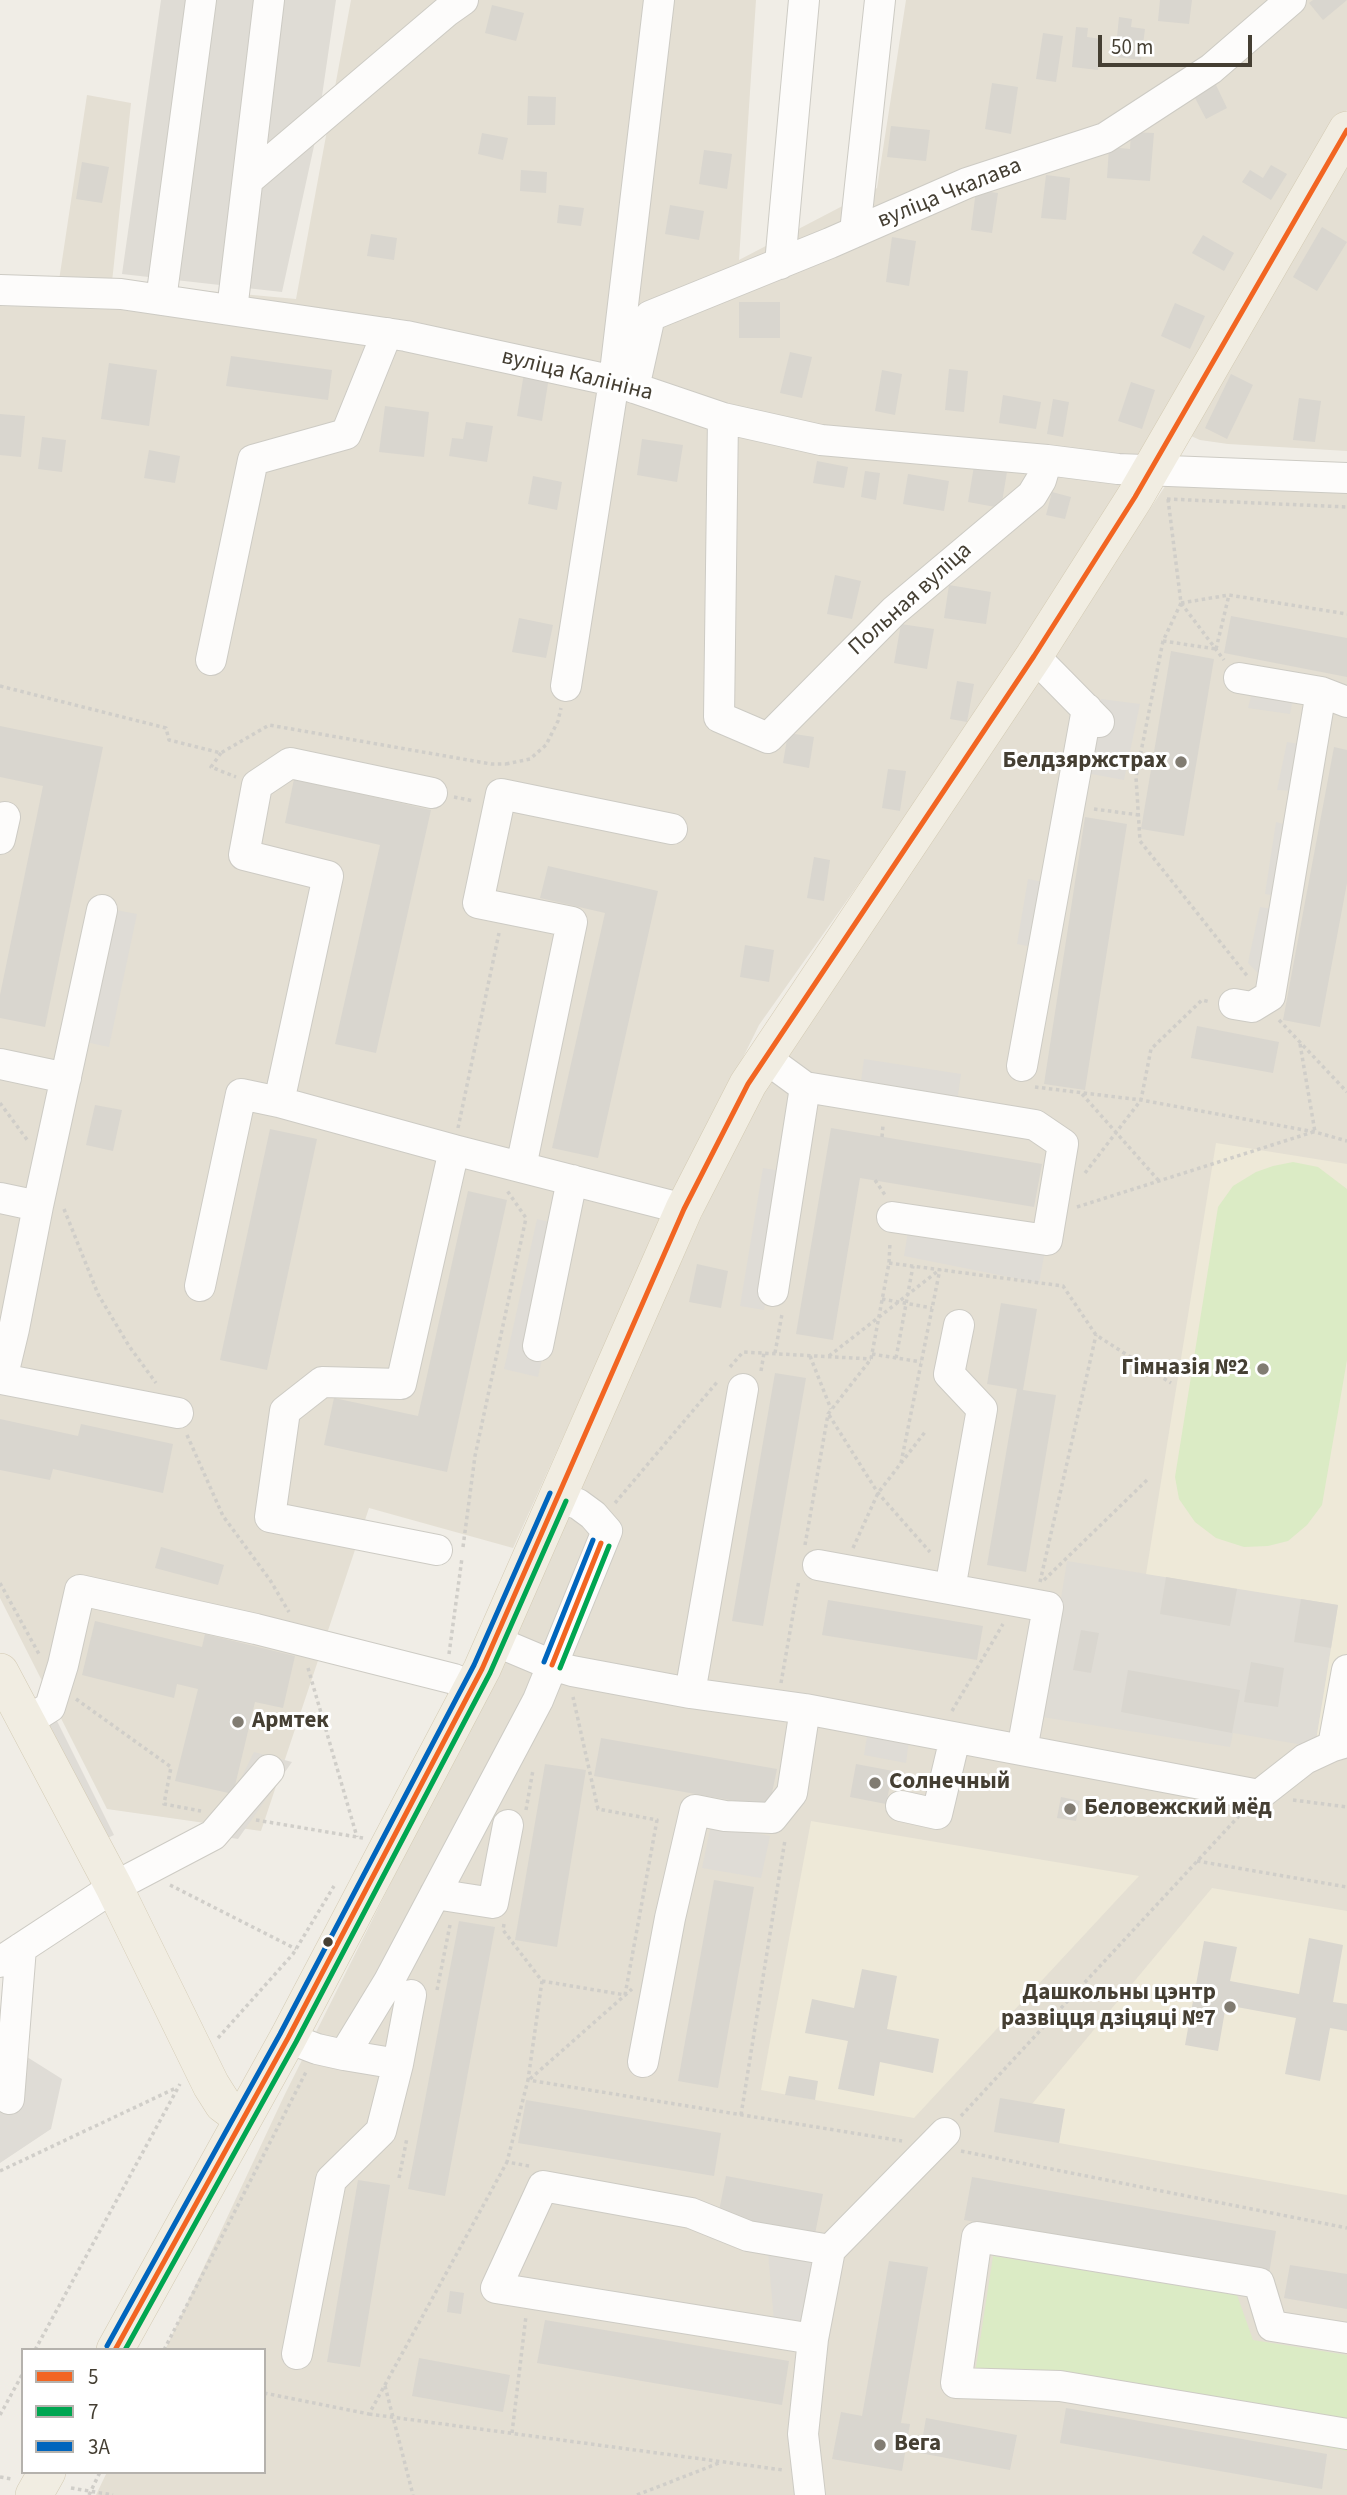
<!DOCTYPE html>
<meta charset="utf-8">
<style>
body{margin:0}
#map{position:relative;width:1347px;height:2495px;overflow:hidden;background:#f0ede6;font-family:"Source Sans 3",sans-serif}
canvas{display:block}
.legend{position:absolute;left:21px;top:2348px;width:245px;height:126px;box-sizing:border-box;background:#fff;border:2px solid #b5b2ad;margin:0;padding:9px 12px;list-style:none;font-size:21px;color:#453f33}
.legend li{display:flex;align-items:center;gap:14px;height:35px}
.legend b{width:35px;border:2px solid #b5b2ad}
.scale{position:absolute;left:1098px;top:35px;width:154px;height:32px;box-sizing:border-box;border:4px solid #453f33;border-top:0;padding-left:9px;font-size:21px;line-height:24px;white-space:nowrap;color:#453f33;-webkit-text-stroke:5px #fff;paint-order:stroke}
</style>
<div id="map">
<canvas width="1347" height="2495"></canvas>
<ul class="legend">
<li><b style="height:9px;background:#f26522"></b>5</li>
<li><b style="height:9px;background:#00a651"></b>7</li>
<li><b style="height:9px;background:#0065bd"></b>3А</li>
</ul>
<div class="scale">50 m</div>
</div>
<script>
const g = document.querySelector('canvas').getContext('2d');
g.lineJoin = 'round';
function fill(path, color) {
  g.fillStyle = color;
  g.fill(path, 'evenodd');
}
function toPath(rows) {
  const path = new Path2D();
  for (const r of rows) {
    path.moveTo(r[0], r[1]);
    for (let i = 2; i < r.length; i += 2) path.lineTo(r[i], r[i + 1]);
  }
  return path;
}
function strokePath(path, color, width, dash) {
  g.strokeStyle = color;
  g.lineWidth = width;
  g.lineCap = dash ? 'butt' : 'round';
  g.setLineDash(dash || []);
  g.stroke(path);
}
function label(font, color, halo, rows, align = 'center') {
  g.font = font + ' "Source Sans 3",sans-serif';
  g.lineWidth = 6;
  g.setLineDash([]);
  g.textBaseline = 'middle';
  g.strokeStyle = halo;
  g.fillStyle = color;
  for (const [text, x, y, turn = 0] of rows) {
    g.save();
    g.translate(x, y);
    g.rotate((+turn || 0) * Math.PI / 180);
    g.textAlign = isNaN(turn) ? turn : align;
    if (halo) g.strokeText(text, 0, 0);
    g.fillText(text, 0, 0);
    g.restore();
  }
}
fill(toPath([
 [351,0,756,0,739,260,877,188,906,0,1347,0,1347,110,1137,467,927,787,759,1025,642,1262,513,1548,369,1508,261,1831,107,1809,0,1598,0,306,55,307,87,95,131,103,112,282,296,299],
 [1347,167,1347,451,1228,444,1200,440,1191,436],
 [1168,482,1347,490,1347,2495,96,2495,107,2472,264,2472,264,2350,165,2350,285,2094,491,1683,755,1098]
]), '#e4dfd3');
fill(toPath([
 [161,0,336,0,316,137,282,292,122,274],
 [1067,1561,1338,1605,1315,1747,1233,1733,1230,1747,1042,1717]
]), '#dfdcd5');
fill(toPath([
 [1216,1143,1347,1164,1347,1752,1315,1747,1338,1605,1146,1574],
 [811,1821,1139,1876,914,2118,761,2090],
 [1212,1888,1347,1911,1347,2195,1059,2143,1064,2109,1032,2104]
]), '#eee9d8');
fill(toPath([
 [1293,1162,1318,1167,1347,1189,1347,1360,1322,1505,1307,1525,1288,1541,1268,1546,1244,1547,1216,1538,1195,1522,1179,1499,1175,1477,1218,1207,1233,1186,1256,1172,1273,1166],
 [993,2256,1237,2295,1253,2340,1347,2355,1347,2451,974,2380]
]), '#dbebc5');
fill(toPath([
 [1255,681,1295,688,1290,714,1248,708],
 [1101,699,1140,704,1124,780,1086,773],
 [1287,742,1300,744,1293,791,1277,790],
 [1276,822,1287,825,1277,896,1265,894],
 [1028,879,1049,883,1037,948,1017,944],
 [95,906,137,914,109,1047,67,1038],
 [1260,907,1272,909,1260,975,1248,963],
 [864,1059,961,1074,957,1102,860,1088],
 [763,1168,787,1172,764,1310,740,1306],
 [537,1219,571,1227,538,1377,504,1369],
 [910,1219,1047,1240,1039,1283,904,1256],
 [56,1719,114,1835,99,1842,41,1727],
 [868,1730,909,1740,906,1763,864,1755],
 [254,1752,292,1762,238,1839,213,1835],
 [711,1825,770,1836,761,1878,702,1868],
 [0,2040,62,2079,51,2129,0,2163],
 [830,2250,813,2339,775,2333,768,2252]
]), '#dfdcd6');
fill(toPath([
 [1160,0,1192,0,1189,24,1158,21],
 [1313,0,1347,0,1323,20,1309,3],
 [492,5,524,13,516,41,485,33],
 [1119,17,1132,19,1131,27,1145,29,1141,60,1115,57],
 [1076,27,1088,28,1087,37,1101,39,1098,70,1072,67],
 [1043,33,1063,36,1056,82,1036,79],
 [992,83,1018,87,1011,134,985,129],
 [1216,85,1227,108,1206,119,1194,96],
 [528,96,556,97,555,125,527,125],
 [891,126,930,130,926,161,887,157],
 [1131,132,1154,133,1150,181,1107,178,1109,147,1130,149],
 [482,133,508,138,503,160,478,154],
 [704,150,732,154,727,189,699,184],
 [82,162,109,167,102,203,76,199],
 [1271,165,1287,174,1271,200,1242,182,1250,170,1263,178],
 [521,170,547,172,546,193,520,191],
 [1046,175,1070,178,1066,220,1041,218],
 [976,190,998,193,992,233,971,230],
 [559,205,584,208,581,226,557,223],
 [670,205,704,211,699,240,665,234],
 [1322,227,1347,242,1317,291,1293,277],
 [371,234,397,238,394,260,367,256],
 [1203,235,1234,253,1224,271,1192,253],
 [892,237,916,241,909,286,886,282],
 [739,302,780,302,780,338,739,338],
 [1175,303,1205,316,1190,349,1161,336],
 [790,352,812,357,802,398,780,393],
 [231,356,332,370,328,400,226,386],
 [109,363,157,370,149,426,101,419],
 [949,369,968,371,964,412,945,410],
 [882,370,902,374,895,415,875,411],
 [524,373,549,377,542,421,517,416],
 [1231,374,1253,385,1227,439,1205,428],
 [1131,382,1155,390,1142,429,1118,421],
 [1003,395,1041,402,1036,429,999,423],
 [1299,398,1321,401,1315,442,1293,440],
 [1053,399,1069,402,1063,437,1047,434],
 [385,406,429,412,424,457,379,452],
 [0,414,25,416,21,457,0,455],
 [466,422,493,426,487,462,449,456,452,438,463,439],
 [42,437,66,440,62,472,38,469],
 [642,439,683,445,677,482,637,475],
 [149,450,180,456,175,483,144,478],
 [817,461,848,467,844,488,813,483],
 [974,466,1007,472,1001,508,968,502],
 [865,471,880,473,876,500,861,497],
 [908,474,949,481,944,511,903,504],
 [533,476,562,482,557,510,528,504],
 [1052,492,1071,497,1065,519,1046,515],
 [835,575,861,581,852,619,827,614],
 [949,585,991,592,986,624,944,618],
 [1231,616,1347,638,1347,677,1224,653],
 [519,618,553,625,546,658,512,652],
 [901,624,934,629,927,669,894,663],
 [1171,651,1214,659,1184,836,1141,829],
 [957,681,974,684,967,722,950,719],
 [0,726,103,747,45,1027,0,1018,0,995,43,786,0,777],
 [788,733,814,737,809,768,783,763],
 [1334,747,1347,750,1347,883,1320,1027,1283,1020],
 [888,769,906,771,900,811,882,808],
 [294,779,431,810,376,1053,335,1044,380,845,285,823],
 [1085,817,1127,824,1085,1090,1044,1084],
 [814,857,830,860,824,901,807,898],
 [548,866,658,891,598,1158,552,1148,605,913,540,898],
 [745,945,774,950,769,982,740,977],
 [1197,1026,1279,1042,1273,1073,1191,1058],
 [95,1105,122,1110,113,1151,86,1145],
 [831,1128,1042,1164,1034,1207,860,1178,833,1340,796,1334],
 [270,1129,317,1139,267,1370,220,1360],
 [468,1191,507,1200,447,1472,324,1445,334,1398,418,1416],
 [697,1264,728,1271,721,1308,689,1302],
 [1001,1303,1037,1309,1023,1390,1056,1395,1026,1572,987,1565,1017,1389,987,1384],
 [775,1373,806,1378,763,1626,732,1621],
 [0,1419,78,1436,81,1424,173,1444,163,1493,53,1469,50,1480,0,1470],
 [161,1547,224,1565,218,1585,155,1568],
 [1166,1577,1237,1589,1230,1626,1160,1614],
 [1301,1599,1338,1605,1331,1648,1294,1642],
 [828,1600,983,1626,977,1660,822,1635],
 [95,1621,202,1647,205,1634,295,1656,283,1708,255,1702,233,1794,175,1781,198,1689,177,1684,174,1698,82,1675],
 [1081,1630,1099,1633,1091,1673,1073,1670],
 [1251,1662,1284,1668,1278,1707,1244,1702],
 [1128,1670,1240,1690,1232,1733,1121,1712],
 [601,1738,777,1769,769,1807,594,1776],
 [545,1764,586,1770,557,1947,515,1940],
 [856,1764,893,1771,886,1804,850,1797],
 [1061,1797,1080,1801,1076,1821,1057,1818],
 [714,1880,754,1887,718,2088,678,2081],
 [459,1921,495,1927,445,2196,408,2189],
 [1309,1938,1343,1945,1333,2002,1347,2004,1347,2031,1330,2028,1320,2081,1285,2074,1296,2018,1226,2005,1218,2051,1185,2045,1204,1941,1237,1947,1230,1981,1299,1994],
 [862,1969,897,1976,887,2029,939,2039,933,2073,880,2062,874,2096,838,2089,848,2041,805,2033,812,1999,854,2008],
 [789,2076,818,2081,815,2100,785,2095],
 [1000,2098,1065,2109,1059,2143,994,2132],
 [526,2100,721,2133,714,2176,518,2143],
 [726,2176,823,2194,815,2234,718,2216],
 [972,2177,1276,2231,1269,2274,964,2220],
 [358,2180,390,2185,360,2367,327,2362],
 [889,2261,928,2267,901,2423,910,2424,902,2471,832,2459,841,2412,862,2416],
 [1290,2265,1347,2274,1347,2309,1284,2298],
 [450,2291,464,2293,461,2314,447,2312],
 [545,2320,789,2361,782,2405,537,2363],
 [419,2358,510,2375,503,2412,412,2396],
 [1066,2408,1327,2454,1322,2489,1060,2443],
 [926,2418,1017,2435,1010,2470,920,2453]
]), '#d9d6cf');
const minor = toPath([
 [248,180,446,12,463,0],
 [855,232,880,0],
 [780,264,804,0],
 [0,290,121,294,406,336,614,381,723,418,821,440,1047,460,1118,469,1347,478],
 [161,300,201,0],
 [232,310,269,0],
 [634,388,650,316,830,243,967,183,1105,138,1211,69,1291,0],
 [723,418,719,717,768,738,894,611,1032,495,1041,480,1047,460],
 [1034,656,1099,722],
 [211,660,253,460,346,434,387,333],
 [1239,678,1321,692],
 [566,686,614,381,659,0],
 [0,839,5,817],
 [1234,1004,1252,1007,1270,996,1321,692,1347,702],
 [764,1057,805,1087,1035,1125,1063,1144,1047,1240,892,1217],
 [0,1064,66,1078],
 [1022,1066,1087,709],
 [279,1102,328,876,244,855,257,785,290,763,432,793],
 [521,1167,572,922,478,903,501,794,672,829],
 [0,1198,38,1206],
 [200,1286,241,1094,279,1102,454,1150],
 [773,1291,805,1087],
 [538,1346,572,1180],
 [0,1378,2,1379,14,1329,38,1206,102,910],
 [2,1379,178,1413],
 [437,1550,270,1517,285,1411,322,1382,401,1384,454,1150,684,1209],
 [818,1565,1048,1607,1022,1750],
 [950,1589,982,1409,949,1374,959,1325],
 [495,1641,552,1665,572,1671,690,1693,805,1709,1259,1795,1305,1759,1333,1746,1347,1742],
 [690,1693,743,1389],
 [26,1722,50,1707,63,1665,80,1590,256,1629,454,1679,472,1687],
 [1333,1746,1347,1670],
 [901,1806,937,1814,955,1738],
 [435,1894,493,1903,508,1825],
 [0,1962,114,1887,213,1835,269,1770],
 [288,2038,317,2049,344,2055,389,1981,538,1700,607,1531,593,1515,578,1504,558,1497],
 [344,2055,398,2064,411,1995],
 [643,2062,670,1918,695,1810,725,1816,772,1818,792,1793,805,1709],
 [9,2099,21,1948],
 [830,2250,945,2133],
 [1347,2338,1272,2326,1259,2283,977,2237,956,2383,1060,2386,1347,2434],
 [297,2354,331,2180,381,2131,398,2064],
 [810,2495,803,2434,813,2339,830,2250,748,2236,691,2213,543,2186,496,2288,813,2339]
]);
const major = toPath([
 [0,1672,114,1887,211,2085,223,2104,243,2119],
 [115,2350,288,2038,482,1669,684,1209,748,1084,1034,656,1135,497,1347,130],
 [34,2495,47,2472]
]);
strokePath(minor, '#cdcbc4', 32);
strokePath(major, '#d3cab3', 38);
strokePath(toPath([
 [1167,499,1347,507],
 [1168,499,1181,603,1224,660],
 [1181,603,1163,641,1136,777,1140,841,1248,977],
 [1181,603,1229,595,1347,614],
 [1163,641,1216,649],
 [1216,649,1229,595],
 [0,686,166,728,169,740,221,753,269,725,491,764,506,764],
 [221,753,211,767,236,777],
 [506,764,530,759,546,745,558,721,561,708],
 [454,797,474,801],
 [1094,809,1139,815],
 [1279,1020,1347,1092],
 [1300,1044,1315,1132],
 [1035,1087,1141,1100,1315,1132,1347,1141],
 [1082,1094,1159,1181],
 [0,1103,28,1141],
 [458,1128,499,933],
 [882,1137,883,1125],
 [1085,1173,1141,1100,1151,1049,1202,1000,1210,1002],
 [875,1180,885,1195],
 [1077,1207,1313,1132],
 [64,1209,98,1294,129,1346,156,1383],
 [889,1263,1063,1286,1096,1335,1171,1383],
 [882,1299,932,1308],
 [775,1353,782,1314],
 [872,1354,921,1362],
 [810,1356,831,1409],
 [829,1356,938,1271],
 [896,1358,913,1266],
 [730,1367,743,1352,871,1359],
 [761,1371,764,1353],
 [829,1415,878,1493,930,1552],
 [187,1435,223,1516,270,1580,289,1612],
 [901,1463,940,1269],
 [615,1503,718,1381],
 [805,1545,828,1414,871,1359,889,1263,890,1242],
 [463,1547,475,1456,526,1218,506,1189],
 [853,1548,878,1493,925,1432],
 [1044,1580,1148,1479],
 [1040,1582,1096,1335],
 [0,1583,39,1654],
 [449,1654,462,1558],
 [308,1668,357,1837],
 [781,1683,799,1580],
 [76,1699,171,1767,164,1804,201,1811],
 [952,1711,1003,1624],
 [1293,1800,1347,1807],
 [526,1810,533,1770],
 [256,1820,363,1838],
 [1197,1861,1347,1887],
 [170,1885,296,1949],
 [504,1924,503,1930,542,1981,528,2080],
 [542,1981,625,1995,657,1820,598,1809,573,1697],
 [437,1990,450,1925],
 [218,2038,293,1954,334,1886],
 [530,2079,632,1989],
 [741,2115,785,1840],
 [961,2116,1239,1816],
 [961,2151,1347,2228],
 [529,2166,507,2162,528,2080,902,2141],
 [0,2171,176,2088],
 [399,2178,407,2138],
 [35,2350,180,2084],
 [164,2350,307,2070],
 [385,2386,413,2495],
 [264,2393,369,2414,507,2162],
 [369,2414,783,2470],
 [0,2415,23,2373],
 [512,2433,526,2316],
 [0,2477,12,2479],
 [71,2488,113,2495],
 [89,2495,100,2472],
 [637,2495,719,2463]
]), '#d0cec9', 3.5, [3.5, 3.5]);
strokePath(minor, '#fdfcfb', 30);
strokePath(major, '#f1ede2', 37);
strokePath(toPath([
 [552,1665,601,1543],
 [115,2350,288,2038,482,1669,684,1209,748,1084,1034,656,1135,497,1347,130]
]), '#f26522', 5);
strokePath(toPath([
 [560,1668,609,1546],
 [125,2350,296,2042,490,1673,566,1501]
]), '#00a651', 5);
strokePath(toPath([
 [544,1662,593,1540],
 [107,2346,280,2034,474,1665,550,1493]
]), '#0065bd', 5);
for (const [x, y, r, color] of [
 [1181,762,7,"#817c72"],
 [1263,1369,7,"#817c72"],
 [238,1722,7,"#817c72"],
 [875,1783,7,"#817c72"],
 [1070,1809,7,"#817c72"],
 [328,1942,6,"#453f33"],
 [1230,2007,7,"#817c72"],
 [880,2445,7,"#817c72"]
]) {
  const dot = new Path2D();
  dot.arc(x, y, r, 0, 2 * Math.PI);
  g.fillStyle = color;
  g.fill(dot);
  strokePath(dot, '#fff', 2.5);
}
label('23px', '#453f33', '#fff', [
 ["вуліца Чкалава",950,194,-22],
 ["вуліца Калініна",577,376,14],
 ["Польная вуліца",911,600,-42]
]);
label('bold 23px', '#453f33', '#fff', [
 ["Белдзяржстрах",1167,762,"right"],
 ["Гімназія №2",1249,1369,"right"],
 ["Армтек",252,1722],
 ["Солнечный",889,1783],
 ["Беловежский мёд",1084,1809],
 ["Дашкольны цэнтр",1216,1994,"right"],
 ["развіцця дзіцяці №7",1216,2020,"right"],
 ["Вега",894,2445]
], 'left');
</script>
